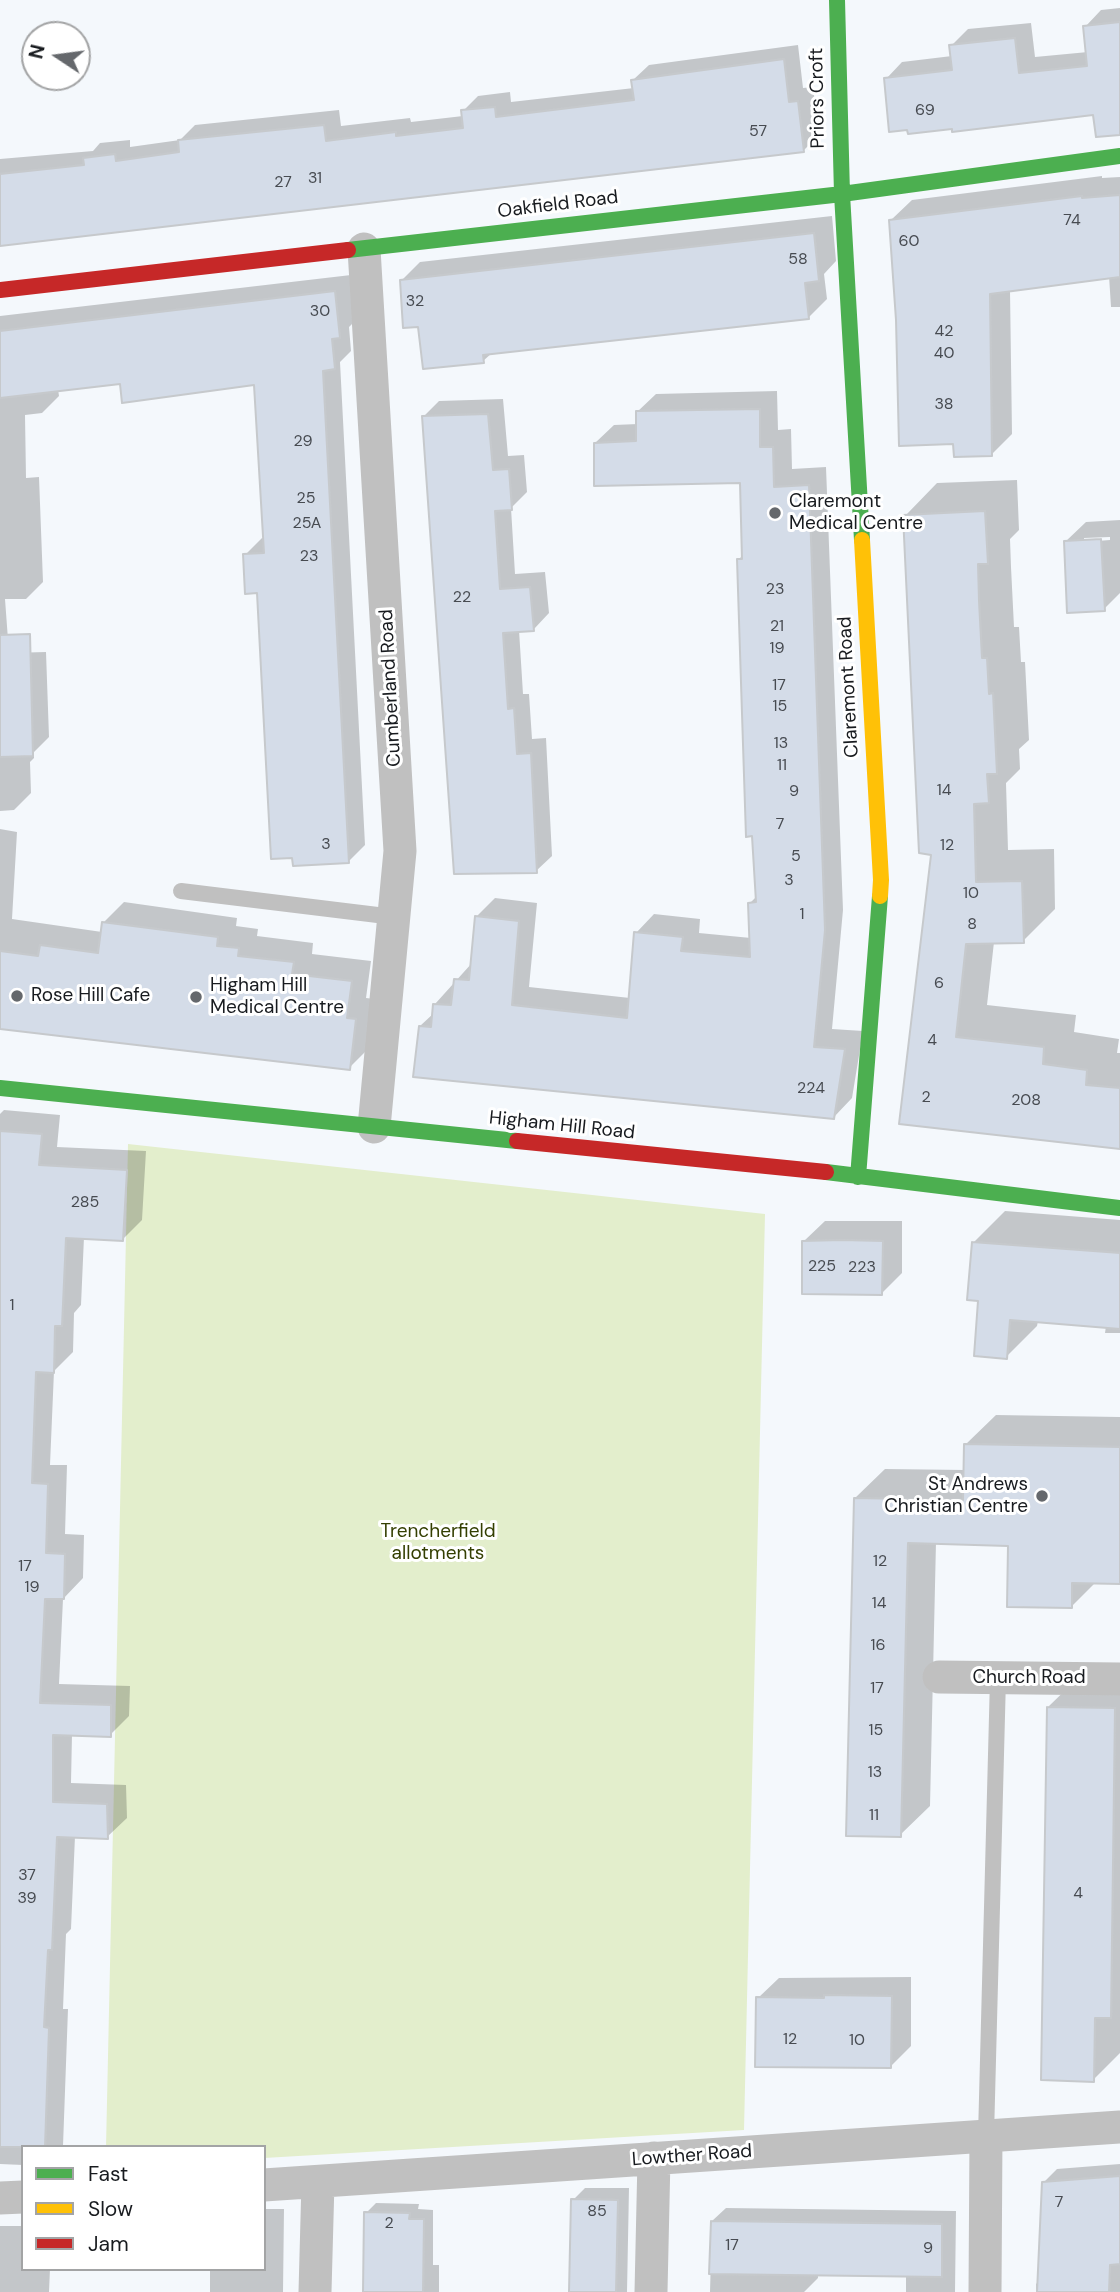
<!DOCTYPE html>
<style>
body{margin:0}
#map{position:relative;width:1120px;height:2292px;overflow:hidden;background:#f4f8fc;font-family:"DM Sans",sans-serif}
canvas{display:block}
.legend{position:absolute;left:21px;top:2145px;width:245px;height:126px;box-sizing:border-box;background:#fff;border:2px solid #a3a4a5;margin:0;padding:9px 12px;list-style:none;font-size:21px;color:#181b1f}
.legend li{display:flex;align-items:center;gap:14px;height:35px}
.legend b{width:35px;border:2px solid #a3a4a5}
.north{position:absolute;left:21px;top:21px;width:70px;height:70px;box-sizing:border-box;background:#fff;border:2px solid #a3a4a5;border-radius:50%;rotate:283deg;font-size:19px;font-weight:700;line-height:28px;text-align:center;color:#181b1f}
.north::after{content:'';display:block;margin:auto;width:24px;height:32px;background:#65686c;clip-path:polygon(50% 0,100% 100%,50% 72%,0 100%)}
</style>
<div id="map">
<canvas width="1120" height="2292"></canvas>
<ul class="legend">
<li><b style="height:9px;background:#4caf50"></b>Fast</li>
<li><b style="height:9px;background:#ffc107"></b>Slow</li>
<li><b style="height:9px;background:#c62828"></b>Jam</li>
</ul>
<div class="north">N</div>
</div>
<script>
const g = document.querySelector('canvas').getContext('2d');
g.lineJoin = 'round';
function fill(path, color) {
  g.fillStyle = color;
  g.fill(path, 'evenodd');
}
function toPath(rows) {
  const path = new Path2D();
  for (const r of rows) {
    path.moveTo(r[0], r[1]);
    for (let i = 2; i < r.length; i += 2) path.lineTo(r[i], r[i + 1]);
  }
  return path;
}
function strokePath(path, color, width, dash) {
  g.strokeStyle = color;
  g.lineWidth = width;
  g.lineCap = dash ? 'butt' : 'round';
  g.setLineDash(dash || []);
  g.stroke(path);
}
function label(font, color, halo, rows, align = 'center') {
  g.font = font + ' "DM Sans",sans-serif';
  g.lineWidth = 6;
  g.setLineDash([]);
  g.textBaseline = 'middle';
  g.strokeStyle = halo;
  g.fillStyle = color;
  for (const [text, x, y, turn = 0] of rows) {
    g.save();
    g.translate(x, y);
    g.rotate((+turn || 0) * Math.PI / 180);
    g.textAlign = isNaN(turn) ? turn : align;
    if (halo) g.strokeText(text, 0, 0);
    g.fillText(text, 0, 0);
    g.restore();
  }
}
fill(toPath([
 [128,1144,765,1214,744,2130,264,2158,264,2147,106,2147]
]), '#e3eecc');
fill(toPath([
 [1120,8,1120,111,886,79,902,62,952,56,951,46,968,29,1031,23,1035,57,1088,52,1085,27,1101,10],
 [798,45,803,88,813,87,819,135,804,150,0,245,0,159,93,151,100,143,130,140,130,147,180,140,195,125,339,110,341,126,410,118,411,122,463,116,463,111,478,96,510,92,511,102,634,88,633,80,649,65],
 [1102,176,1102,178,1120,177,1120,307,1111,307,1109,276,1010,290,1012,434,992,454,955,442,898,320,891,220,912,200],
 [832,216,836,261,824,274,827,299,809,317,492,353,483,361,420,325,402,280,420,262],
 [351,275,356,320,349,327,351,351,340,362,365,845,348,862,245,555,262,538,265,538,255,383,122,382,58,389,59,396,42,413,25,415,26,478,39,477,43,582,26,599,5,599,9,653,46,652,49,737,34,752,34,758,30,762,31,793,14,810,0,811,0,316],
 [777,391,778,430,791,429,792,469,826,467,843,910,832,1029,863,1031,852,1098,834,1117,420,1026,434,1013,435,1004,472,963,476,917,495,898,537,903,529,987,630,998,636,933,654,914,700,919,699,933,751,938,750,903,757,896,738,560,744,554,741,482,595,443,614,425,638,424,637,412,656,394],
 [503,399,508,456,524,455,527,492,511,508,515,574,545,572,549,613,534,629,519,630,523,694,529,694,532,739,546,738,552,856,536,871,424,416,439,401],
 [1017,480,1019,530,1010,539,1011,567,1014,627,1019,627,1021,662,1025,662,1029,740,1019,749,1020,769,1006,783,1008,850,1054,849,1055,909,1023,941,994,942,987,1005,1076,1015,1074,1032,1119,1039,1117,1053,1120,1053,1120,1148,901,1123,933,853,905,516,937,483],
 [1120,520,1120,593,1104,609,1065,542,1086,522],
 [1110,537,1110,540,1084,542,1084,538],
 [0,829,17,832,12,919,102,932,104,922,124,902,237,918,236,926,258,929,257,936,313,943,312,954,371,961,366,998,375,999,369,1048,349,1068,0,1027],
 [4,1110,60,1115,57,1147,146,1151,142,1220,123,1239,84,1237,81,1305,74,1313,73,1352,54,1371,50,1465,67,1465,65,1534,84,1535,83,1578,63,1599,59,1684,130,1686,129,1716,110,1735,72,1734,71,1783,126,1785,127,1818,107,1837,75,1836,71,1929,66,1934,63,2009,68,2009,63,2146,23,2147,23,2165,0,2164,0,1114],
 [1005,1211,1120,1220,1120,1333,1105,1333,1106,1326,1038,1321,1037,1326,1006,1357,980,1299,974,1242],
 [825,1221,902,1221,902,1273,882,1293,804,1241],
 [996,1415,1120,1417,1120,1582,1096,1582,1071,1607,1010,1544,936,1542,930,1806,900,1835,855,1498,885,1469,966,1470,966,1444],
 [1083,1673,1120,1673,1120,2053,1093,2080,1048,1707],
 [911,1977,911,2046,890,2067,758,1998,779,1978],
 [1120,2164,1120,2292,1036,2292,1036,2284,1040,2280,1043,2183,1057,2169],
 [585,2188,629,2188,627,2292,571,2292,573,2200],
 [376,2203,419,2204,418,2209,433,2210,433,2265,439,2265,439,2292,364,2292,366,2213],
 [726,2208,956,2211,955,2292,906,2292,906,2275,818,2273,818,2278,804,2292,710,2292,712,2221],
 [264,2209,284,2209,283,2292,210,2292,210,2269,264,2269],
 [0,2226,23,2226,23,2269,50,2269,49,2292,0,2292]
]), '#0003');
const building = toPath([
 [1120,22,1120,135,1096,137,1093,115,952,132,952,129,908,134,907,130,889,132,884,78,952,70,949,45,1015,38,1019,73,1087,66,1083,26,1120,22],
 [784,59,789,102,798,101,804,152,0,246,0,174,84,165,83,158,115,154,116,161,179,152,178,140,324,125,326,141,396,132,396,136,463,128,461,110,495,107,496,117,634,100,631,80,784,59],
 [1120,195,1120,277,990,294,992,456,954,457,953,444,899,446,896,320,889,220,1082,196,1082,198,1120,195],
 [814,233,819,281,805,283,809,319,483,355,484,363,423,369,418,327,403,328,400,280,814,233],
 [335,291,340,338,332,339,335,369,323,371,349,863,293,866,292,858,271,859,257,593,245,594,243,554,264,553,254,385,122,403,120,384,0,398,0,331,335,291],
 [760,409,760,447,773,447,774,487,809,485,825,930,814,1047,845,1049,834,1119,413,1077,419,1026,431,1027,433,1004,451,1005,454,979,469,980,475,916,519,921,512,1005,627,1018,634,932,683,937,681,951,750,957,748,903,756,902,752,836,746,837,737,559,742,559,740,483,594,486,594,443,636,441,636,411,760,409],
 [488,414,493,470,509,469,512,510,495,511,500,589,530,587,534,631,503,633,508,709,514,708,517,754,531,753,537,873,454,874,422,416,488,414],
 [985,511,988,564,978,564,979,601,982,658,987,658,989,694,993,693,997,774,987,774,989,803,974,804,976,882,1022,881,1024,943,966,944,956,1037,1044,1047,1043,1064,1087,1070,1086,1085,1120,1088,1120,1149,899,1124,931,855,919,853,903,515,985,511],
 [1101,539,1105,611,1067,613,1064,541,1101,539],
 [30,634,33,756,0,757,0,635,30,634],
 [102,922,218,937,217,946,239,948,238,956,294,962,292,974,352,981,347,1018,356,1019,350,1070,0,1029,0,951,38,956,40,945,98,953,102,922],
 [0,1131,42,1134,39,1165,127,1170,123,1241,66,1238,62,1326,55,1326,54,1373,36,1372,32,1483,48,1484,46,1553,65,1554,64,1599,45,1599,40,1703,111,1705,111,1737,53,1735,53,1802,107,1804,108,1839,57,1837,52,1950,48,1950,44,2027,49,2028,45,2147,0,2147,0,1131],
 [842,1240,883,1241,882,1295,802,1294,802,1241,842,1240],
 [972,1242,1120,1253,1120,1329,1010,1320,1007,1359,974,1356,978,1301,967,1300,972,1242],
 [964,1444,1120,1447,1120,1584,1072,1583,1072,1608,1007,1607,1008,1546,908,1543,901,1837,846,1836,854,1498,963,1500,964,1444],
 [1047,1707,1115,1708,1111,2018,1095,2018,1094,2082,1041,2080,1047,1707],
 [824,1995,892,1996,891,2068,755,2067,756,1997,824,1998,824,1995],
 [1120,2176,1120,2264,1110,2265,1109,2292,1037,2292,1042,2182,1120,2176],
 [571,2199,618,2200,616,2292,569,2292,571,2199],
 [364,2212,410,2213,409,2219,424,2219,423,2292,363,2292,364,2212],
 [711,2221,942,2224,942,2277,709,2274,711,2221]
]);
fill(building, '#d4dce8');
strokePath(building, '#c6c9cc', 2);
strokePath(toPath([
 [181,891,394,917],
 [986,2136,998,1678]
]), '#c0c0c0', 16);
strokePath(toPath([
 [364,249,400,851,374,1127],
 [939,1677,1120,1679],
 [264,2185,1120,2127],
 [0,2198,23,2197],
 [315,2292,318,2182],
 [651,2292,654,2158],
 [985,2292,986,2136]
]), '#c0c0c0', 33);
strokePath(toPath([
 [837,0,842,194,862,540],
 [348,250,842,194,1120,156],
 [0,1088,517,1141],
 [826,1172,1120,1208],
 [858,1177,880,896]
]), '#4caf50', 16);
strokePath(toPath([
 [862,540,881,880,880,896]
]), '#ffc107', 16);
strokePath(toPath([
 [0,290,348,250],
 [517,1141,826,1172]
]), '#c62828', 16);
for (const [x, y, r, color] of [
 [775,513,7,"#65686c"],
 [17,996,7,"#65686c"],
 [196,997,7,"#65686c"],
 [1042,1496,7,"#65686c"]
]) {
  const dot = new Path2D();
  dot.arc(x, y, r, 0, 2 * Math.PI);
  g.fillStyle = color;
  g.fill(dot);
  strokePath(dot, '#fff', 2.5);
}
label('16px', '#474b51', null, [
 ["69",925,111],
 ["57",758,132],
 ["31",315,179],
 ["27",283,183],
 ["74",1072,221],
 ["60",909,242],
 ["58",798,260],
 ["32",415,302],
 ["30",320,312],
 ["42",944,332],
 ["40",944,354],
 ["38",944,405],
 ["29",303,442],
 ["25",306,499],
 ["25A",307,524],
 ["23",309,557],
 ["23",775,590],
 ["22",462,598],
 ["21",777,627],
 ["19",777,649],
 ["17",779,686],
 ["15",780,707],
 ["13",781,744],
 ["11",782,766],
 ["14",944,791],
 ["9",794,792],
 ["7",780,825],
 ["3",326,845],
 ["12",947,846],
 ["5",796,857],
 ["3",789,881],
 ["10",971,894],
 ["1",802,915],
 ["8",972,925],
 ["6",939,984],
 ["4",932,1041],
 ["224",811,1089],
 ["2",926,1098],
 ["208",1026,1101],
 ["285",85,1203],
 ["225",822,1267],
 ["223",862,1268],
 ["1",12,1306],
 ["12",880,1562],
 ["17",25,1567],
 ["19",32,1588],
 ["14",879,1604],
 ["16",878,1646],
 ["17",877,1689],
 ["15",876,1731],
 ["13",875,1773],
 ["11",874,1816],
 ["37",27,1876],
 ["4",1078,1894],
 ["39",27,1899],
 ["12",790,2040],
 ["10",857,2041],
 ["7",1059,2203],
 ["85",597,2212],
 ["2",389,2224],
 ["17",732,2246],
 ["9",928,2249]
]);
label('19px', '#181b1f', '#fff', [
 ["Priors Croft",818,98,-91],
 ["Oakfield Road",558,205,-7],
 ["Claremont Road",849,687,-93],
 ["Cumberland Road",391,688,-93],
 ["Higham Hill Road",562,1126,6],
 ["Church Road",1029,1678],
 ["Lowther Road",692,2156,-4]
]);
label('19px', '#181b1f', '#fff', [
 ["Claremont",789,502],
 ["Medical Centre",789,524],
 ["Higham Hill",210,986],
 ["Medical Centre",210,1008],
 ["Rose Hill Cafe",31,996],
 ["St Andrews",1028,1485,"right"],
 ["Christian Centre",1028,1507,"right"]
], 'left');
label('19px', '#343f02', '#fff', [
 ["Trencherfield",438,1532],
 ["allotments",438,1554]
]);
</script>
